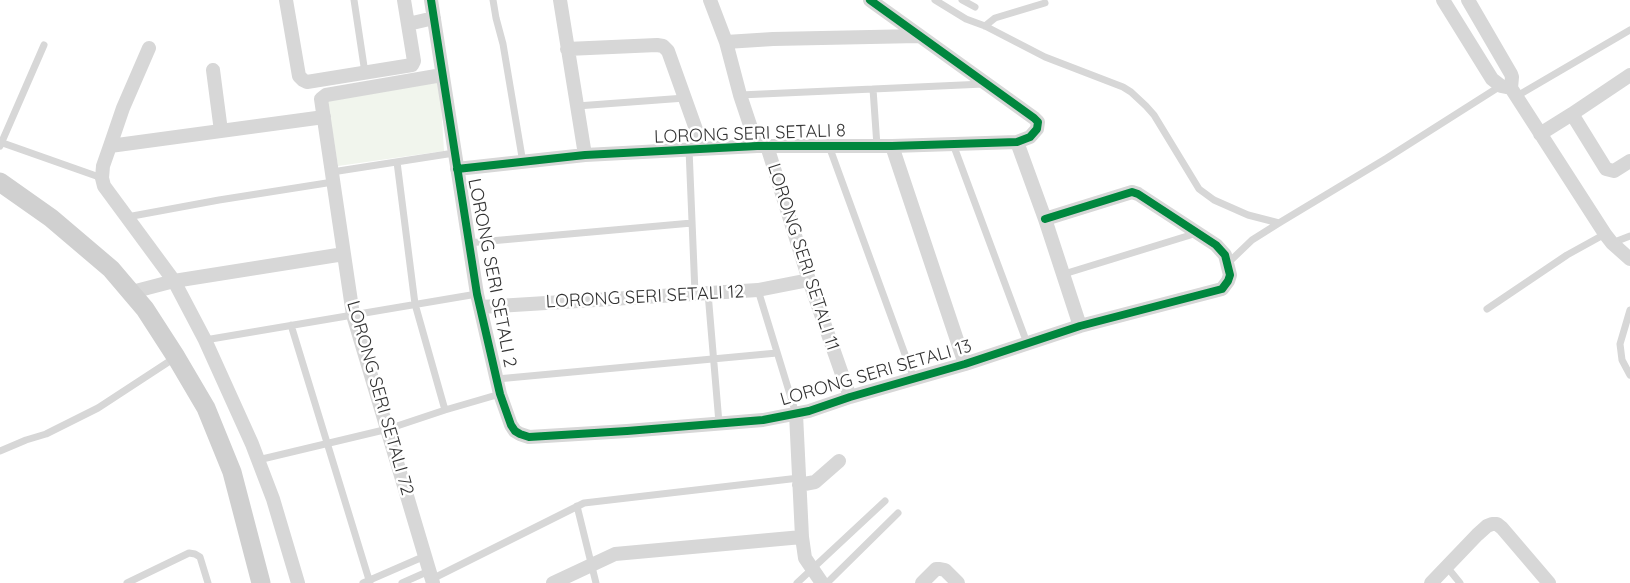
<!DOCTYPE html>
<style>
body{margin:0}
canvas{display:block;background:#fff}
</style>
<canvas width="1630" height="583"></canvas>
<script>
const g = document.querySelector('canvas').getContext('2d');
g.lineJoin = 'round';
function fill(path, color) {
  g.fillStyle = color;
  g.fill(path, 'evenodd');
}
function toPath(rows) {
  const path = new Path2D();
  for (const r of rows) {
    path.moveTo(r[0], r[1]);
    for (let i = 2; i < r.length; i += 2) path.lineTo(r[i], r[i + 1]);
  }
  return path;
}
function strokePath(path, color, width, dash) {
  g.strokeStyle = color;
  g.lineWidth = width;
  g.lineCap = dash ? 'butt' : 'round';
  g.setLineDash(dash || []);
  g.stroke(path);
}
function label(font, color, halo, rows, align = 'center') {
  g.font = font + ' Quicksand,sans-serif';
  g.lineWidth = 5;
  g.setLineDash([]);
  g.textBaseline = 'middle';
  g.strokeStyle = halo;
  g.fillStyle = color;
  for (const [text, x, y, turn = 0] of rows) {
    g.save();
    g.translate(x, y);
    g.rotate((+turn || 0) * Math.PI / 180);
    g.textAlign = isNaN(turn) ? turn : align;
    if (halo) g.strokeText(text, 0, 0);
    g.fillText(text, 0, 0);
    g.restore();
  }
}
fill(toPath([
 [439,75,444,151,338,166,327,98]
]), '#f1f5ed');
strokePath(toPath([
 [354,0,365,73],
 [493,0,496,18,503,44,523,163],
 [935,0,966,19,985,26,1045,57,1123,87,1131,92,1146,106,1154,115,1199,189,1214,200,1248,215,1279,223],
 [962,0,975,7],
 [985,26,995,18,1045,3],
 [873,89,877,146],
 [740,95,984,84],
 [1517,96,1630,30],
 [577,106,685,98],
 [0,142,102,178],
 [953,144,1027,343],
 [0,146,44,45],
 [829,146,914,379],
 [689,149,695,293],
 [397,162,415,304,445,410],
 [332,172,454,153],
 [127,217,219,200,333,182],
 [468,243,692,223],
 [1612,243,1630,236],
 [1227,264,1252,240,1279,223,1387,158,1502,85],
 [1064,274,1197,233],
 [758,290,796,414],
 [708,293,719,423],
 [1487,309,1567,255,1605,234],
 [1630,310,1620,344,1622,360,1630,375],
 [291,325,370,583],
 [205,340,477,294],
 [497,379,777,353],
 [0,451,26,440,46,434,98,408,176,357],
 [258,460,388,429,445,410,500,394],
 [577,506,596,583],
 [1447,567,1460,583],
 [432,579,584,503,799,478],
 [127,583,189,553,195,554,200,557,208,583],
 [363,583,425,556],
 [402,583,429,571],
 [797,583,885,501],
 [827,583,898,513]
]), '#d7d7d7', 7);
strokePath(toPath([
 [286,0,299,76,303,80,307,82,412,65,414,61,404,0],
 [431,0,477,294,500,394,511,425,515,431,520,434,529,437,627,431,763,420,809,411,850,397,965,364,1080,326,1222,289,1228,281,1230,275,1225,255,1216,245,1138,194,1132,192,1045,219],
 [560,0,585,155],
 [710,0,726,42,740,95,757,146],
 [1443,0,1492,79,1501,86,1511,88,1605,234,1612,243,1630,259],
 [1468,0,1511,74,1512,77,1511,88],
 [408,24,434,18],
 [726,42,773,39,919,36],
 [149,48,123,108,110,146,103,166,102,178,104,186,174,281,205,340,252,444,273,499,298,583],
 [567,49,657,45,663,46,668,51,703,149],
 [213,70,221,131],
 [1572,114,1630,75],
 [1540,134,1572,114,1606,169,1614,171,1630,161],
 [1017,142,1045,219,1080,326],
 [110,146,324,117],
 [767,146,809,280,850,397],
 [892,146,965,364],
 [457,169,585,155,757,146,892,146,1017,142,1030,137,1037,129,1038,122,1034,118,870,0],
 [132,292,174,281,344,254],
 [481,307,758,290,809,280],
 [796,414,802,537,805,558,822,583],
 [799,485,815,482,839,461],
 [433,583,353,315,321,99,326,95,442,75],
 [553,583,615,554,802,537],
 [922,583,936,569,940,569,945,570,958,583],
 [1431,583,1477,535,1487,526,1492,524,1497,524,1502,528,1549,583]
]), '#d7d7d7', 14);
strokePath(toPath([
 [0,182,51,218,111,269,145,309,176,357,206,408,232,472,261,583]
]), '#d0d0d0', 19);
strokePath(toPath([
 [431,0,477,294,500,394,511,425,515,431,520,434,529,437,627,431,763,420,809,411,850,397,965,364,1080,326,1222,289,1228,281,1230,275,1225,255,1216,245,1138,194,1132,192,1045,219],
 [457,169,585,155,757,146,892,146,1017,142,1030,137,1037,129,1038,122,1034,118,870,0]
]), '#00873e', 8);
label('18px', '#333', '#fff', [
 ["LORONG SERI SETALI 8",750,134,-2],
 ["LORONG SERI SETALI 11",803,257,72],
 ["LORONG SERI SETALI 2",492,273,79],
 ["LORONG SERI SETALI 12",645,297,-3],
 ["LORONG SERI SETALI 13",876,373,-16],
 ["LORONG SERI SETALI 72",380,398,74]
]);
</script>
